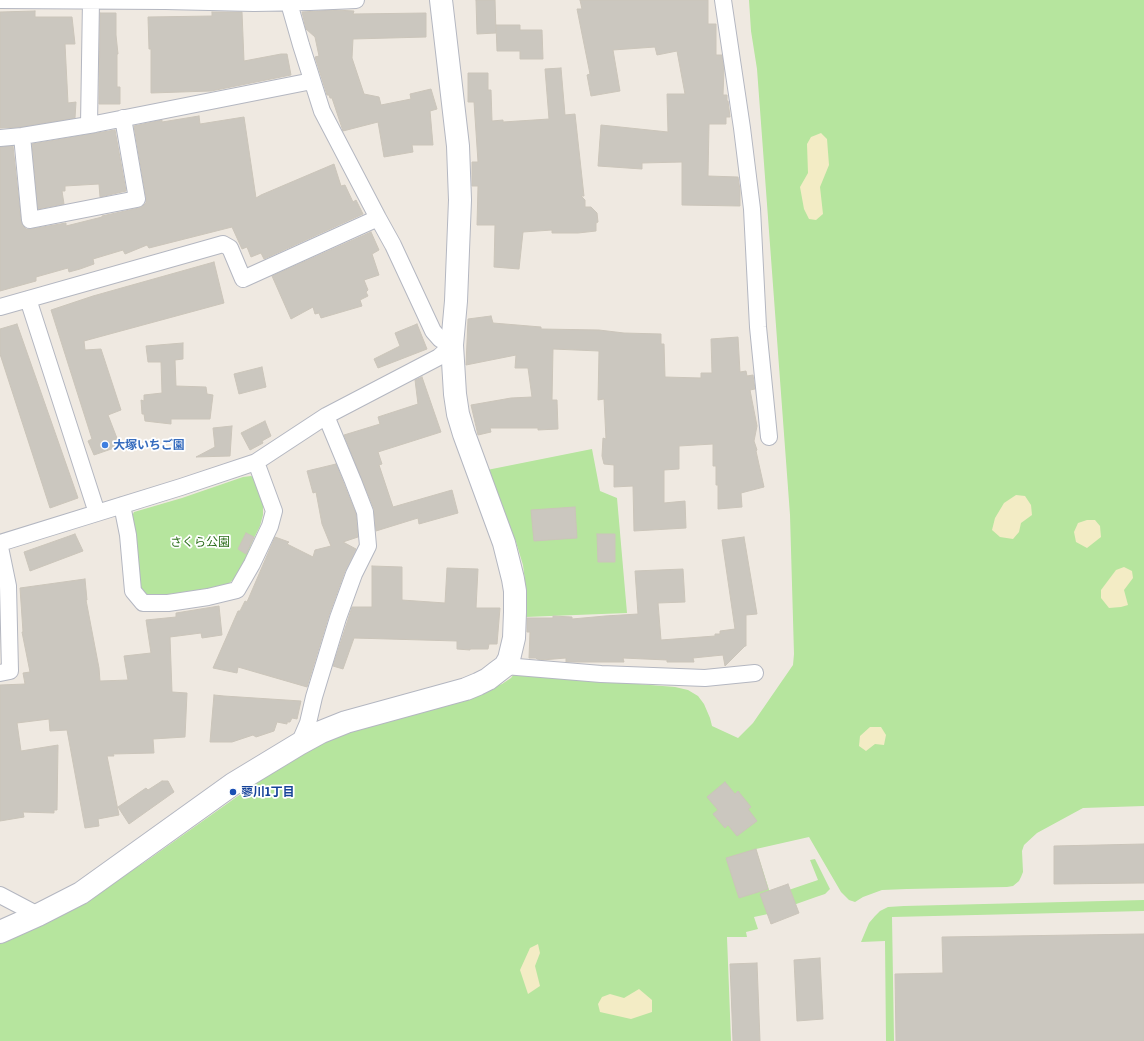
<!DOCTYPE html>
<meta charset="utf-8">
<style>
body{margin:0}
canvas{display:block;background:#efe9e1}
</style>
<canvas width="1144" height="1041"></canvas>
<script>
const g = document.querySelector('canvas').getContext('2d');
g.lineJoin = 'round';
function fill(path, color) {
  g.fillStyle = color;
  g.fill(path, 'evenodd');
}
function toPath(rows) {
  const path = new Path2D();
  for (const r of rows) {
    path.moveTo(r[0], r[1]);
    for (let i = 2; i < r.length; i += 2) path.lineTo(r[i], r[i + 1]);
  }
  return path;
}
function strokePath(path, color, width, dash) {
  g.strokeStyle = color;
  g.lineWidth = width;
  g.lineCap = dash ? 'butt' : 'round';
  g.setLineDash(dash || []);
  g.stroke(path);
}
function label(font, color, halo, rows, align = 'center') {
  g.font = font + ' "Asap Condensed","Noto Sans JP",sans-serif';
  g.lineWidth = 3.5;
  g.setLineDash([]);
  g.textBaseline = 'middle';
  g.strokeStyle = halo;
  g.fillStyle = color;
  for (const [text, x, y, turn = 0] of rows) {
    g.save();
    g.translate(x, y);
    g.rotate((+turn || 0) * Math.PI / 180);
    g.textAlign = isNaN(turn) ? turn : align;
    if (halo) g.strokeText(text, 0, 0);
    g.fillText(text, 0, 0);
    g.restore();
  }
}
fill(toPath([
 [749,0,1144,0,1144,806,1083,808,1037,833,1024,845,1022,851,1023,872,1021,877,1019,881,1013,886,1007,887,907,889,882,890,863,897,855,902,849,900,841,892,809,837,756,849,771,896,818,880,810,860,815,859,830,889,825,894,816,897,768,914,754,917,758,929,746,932,747,937,727,937,731,1041,0,1041,0,944,19,935,102,890,145,862,293,757,345,731,484,691,502,684,511,678,514,674,675,687,688,690,698,696,704,704,710,718,712,726,738,738,753,723,793,665,794,654,790,515,757,69,751,31],
 [592,449,600,491,617,498,627,613,525,617,526,589,523,565,516,542,487,470],
 [251,476,253,477,259,492,263,505,263,515,260,526,253,540,240,572,235,578,227,585,224,586,150,597,143,593,140,589,131,518,134,512,182,498,243,477],
 [1144,900,1144,911,892,917,894,1041,886,1041,885,941,861,942,869,923,875,916,880,911,888,907,904,906]
]), '#b6e59e');
fill(toPath([
 [821,133,827,139,829,165,820,187,823,214,816,220,809,219,804,209,800,187,808,173,807,144,811,137],
 [1016,495,1025,496,1031,505,1032,515,1021,523,1019,532,1013,539,1000,537,992,530,995,518,1004,503],
 [1087,520,1095,520,1100,526,1101,537,1087,548,1076,542,1074,532,1078,523],
 [1124,567,1132,571,1133,578,1124,590,1128,605,1121,607,1109,608,1101,598,1101,590,1116,570],
 [870,727,881,727,886,735,884,745,875,744,866,751,859,746,860,736],
 [538,944,540,953,535,966,540,986,528,994,520,970,530,948],
 [639,989,652,1000,652,1012,631,1019,600,1012,598,1004,602,997,610,994,624,998]
]), '#f3ecc5');
const building = toPath([
 [476,0,495,0,496,33,477,34,476,0],
 [580,0,708,0,708,24,716,24,716,55,722,55,724,69,723,95,727,95,727,101,728,101,730,117,726,117,726,124,709,124,708,176,738,177,740,190,740,206,682,205,682,162,642,163,642,169,598,166,601,125,668,132,667,94,685,94,677,51,657,55,655,47,613,50,620,91,591,96,587,75,590,74,577,9,582,9,580,0],
 [335,10,354,11,353,14,426,13,426,37,353,39,352,58,364,94,379,97,381,105,411,99,410,94,431,89,437,109,430,111,433,145,412,145,413,152,384,157,378,122,343,131,332,98,330,98,329,95,327,95,315,57,319,56,315,37,306,29,302,12,335,10],
 [35,11,35,17,72,17,75,44,65,44,68,103,76,102,75,118,21,127,0,128,0,12,35,11],
 [212,12,242,12,244,61,281,54,287,54,291,75,211,91,151,93,151,49,149,49,148,17,212,16,212,12],
 [100,13,116,13,116,35,118,54,117,54,117,87,120,87,120,104,99,104,100,13],
 [496,25,520,25,520,30,542,30,543,59,520,59,520,51,497,51,496,25],
 [561,68,565,115,575,114,584,196,581,196,585,200,585,207,591,207,597,213,598,222,596,223,596,231,578,233,552,233,552,230,523,232,519,269,494,267,495,225,477,225,478,186,472,186,472,162,478,162,474,102,468,102,468,73,488,73,488,90,491,90,492,121,503,120,503,122,549,119,545,69,561,68],
 [199,116,200,124,244,117,256,198,261,195,334,164,341,186,345,185,353,202,356,200,363,214,264,259,261,253,251,257,247,247,242,249,232,227,149,248,147,245,125,254,123,250,93,259,94,264,80,269,69,272,68,268,36,277,36,281,0,291,0,147,13,146,21,221,23,226,26,229,31,229,66,223,66,226,102,217,102,216,139,208,143,206,146,203,146,197,134,126,162,120,162,122,199,116],
 [115,130,126,191,100,197,99,184,65,186,65,191,62,191,64,204,38,209,32,144,115,130],
 [371,232,379,250,372,254,379,275,364,280,368,290,366,292,368,296,360,300,362,306,321,318,319,313,315,314,313,307,291,319,272,276,371,232],
 [214,262,224,303,84,341,85,350,101,349,121,410,108,415,120,446,94,455,88,441,92,439,51,310,93,296,214,262],
 [491,316,493,323,541,327,541,329,599,330,624,333,661,334,661,344,664,344,665,377,701,378,701,373,712,373,711,339,738,337,740,372,746,371,747,376,753,375,755,389,750,390,757,426,754,441,757,450,756,451,764,487,741,493,742,507,718,509,718,485,716,485,716,466,713,466,713,444,679,446,679,469,664,470,664,503,685,501,686,528,634,531,633,486,614,487,614,465,604,464,602,456,603,438,606,439,604,399,598,400,599,351,553,349,552,400,557,400,558,429,538,430,538,428,490,428,491,432,478,435,471,405,511,398,532,397,528,368,515,368,516,355,466,365,468,319,491,316],
 [17,324,78,498,50,508,0,354,0,329,17,324],
 [417,324,427,349,378,368,374,359,400,346,395,333,417,324],
 [183,343,183,359,175,360,176,386,206,387,207,394,213,395,210,419,171,419,171,424,145,421,144,414,142,414,141,400,144,401,144,395,162,393,161,362,148,362,146,346,183,343],
 [262,367,266,387,239,394,234,374,262,367],
 [422,377,441,432,378,452,382,464,379,465,393,507,452,490,458,513,419,524,418,518,376,531,374,509,344,435,380,424,378,417,418,404,415,380,422,377],
 [265,421,271,436,262,441,263,443,250,450,241,433,265,421],
 [232,426,230,456,196,457,215,447,213,428,232,426],
 [336,464,356,514,358,537,343,542,356,549,345,571,329,615,307,687,238,667,237,673,213,668,238,611,240,611,245,601,247,602,275,537,289,542,287,544,313,557,315,550,331,546,322,524,316,492,313,493,307,471,336,464],
 [575,507,577,538,534,541,531,510,575,507],
 [246,533,254,537,246,554,238,549,246,533],
 [75,534,83,551,30,571,24,552,75,534],
 [597,534,615,534,615,562,598,562,597,534],
 [744,537,757,614,746,615,746,646,745,646,725,666,723,655,693,658,694,662,667,662,667,660,623,658,624,662,566,662,566,658,542,660,537,659,536,658,529,658,530,632,527,632,527,618,553,618,553,616,572,617,572,619,605,616,638,614,635,571,683,569,685,602,658,603,661,640,715,636,715,634,720,634,720,631,735,629,722,540,744,537],
 [372,566,402,567,402,600,445,603,447,568,478,569,476,608,500,608,497,644,489,644,488,649,470,649,470,650,457,649,457,641,354,638,343,669,333,666,352,607,372,607,372,566],
 [85,579,87,600,86,600,99,668,100,681,128,680,124,656,151,653,146,620,176,617,176,613,219,606,222,635,202,638,201,633,170,637,172,692,187,693,185,737,153,739,154,753,113,754,114,756,107,756,119,815,98,819,99,826,85,828,67,730,50,731,49,719,17,723,21,751,58,745,57,810,54,810,54,813,23,812,24,817,0,821,0,685,25,684,23,673,30,672,22,632,23,632,20,588,85,579],
 [214,695,224,696,301,701,297,719,292,718,290,722,287,722,287,724,277,722,274,731,256,737,253,735,232,742,210,742,214,695],
 [162,781,168,781,174,792,129,824,118,807,146,788,148,790,162,781],
 [725,782,735,794,738,791,751,807,748,809,757,821,737,836,728,825,725,828,713,814,718,810,707,797,725,782],
 [1144,844,1144,883,1054,884,1054,846,1144,844],
 [756,849,768,889,739,898,726,858,756,849],
 [788,884,799,913,771,924,760,894,788,884],
 [1144,934,1144,1041,896,1041,895,974,943,973,942,937,1144,934],
 [820,958,823,1019,797,1021,794,960,820,958],
 [757,963,760,1041,733,1041,730,964,757,963]
]);
fill(building, '#cbc7bf');
strokePath(building, '#cbc5ba', 1);
const street = toPath([
 [0,0,165,1,254,3,310,2,356,0],
 [723,0,742,128,752,209,758,327,769,437],
 [89,125,91,0],
 [22,136,30,220,137,199,123,118],
 [0,138,22,136,95,124,312,81],
 [28,299,97,513],
 [0,307,223,244,230,248,243,279,378,218],
 [122,505,128,535,133,591,143,603,168,603,208,597,237,590,252,564,270,526,274,511,256,462],
 [0,543,181,487,256,462,326,416,439,357,452,345,440,339,433,331,393,245,378,218,322,111,301,45,289,3],
 [0,547,8,586,10,671,0,673],
 [505,666,601,674,705,678,755,673],
 [299,744,308,723,314,697,338,618,354,574,368,546,365,512,353,481,326,416],
 [0,895,38,915]
]);
const secondary = toPath([
 [0,932,38,915,81,893,233,784,299,744,321,732,346,722,466,689,478,684,488,679,497,672,505,666,509,659,514,638,515,612,515,591,513,579,504,543,464,434,458,414,455,394,452,345,456,301,460,200,458,146,441,0]
]);
strokePath(street, '#b4b7c1', 18);
strokePath(secondary, '#b4b7c1', 24);
strokePath(street, '#fff', 16);
strokePath(secondary, '#fff', 22);
for (const [x, y, r, color] of [
 [105,445,4,"#3f7fe0"],
 [233,792,4,"#1a4fb4"]
]) {
  const dot = new Path2D();
  dot.arc(x, y, r, 0, 2 * Math.PI);
  g.fillStyle = color;
  g.fill(dot);
  strokePath(dot, '#fff', 1.5);
}
label('bold 12px', '#366cbe', '#fff', [
 ["大塚いちご園",113,445]
], 'left');
label('12px', '#2c6e1b', '#fff', [
 ["さくら公園",200,542]
]);
label('bold 12px', '#164399', '#fff', [
 ["蓼川1丁目",241,792]
], 'left');
</script>
